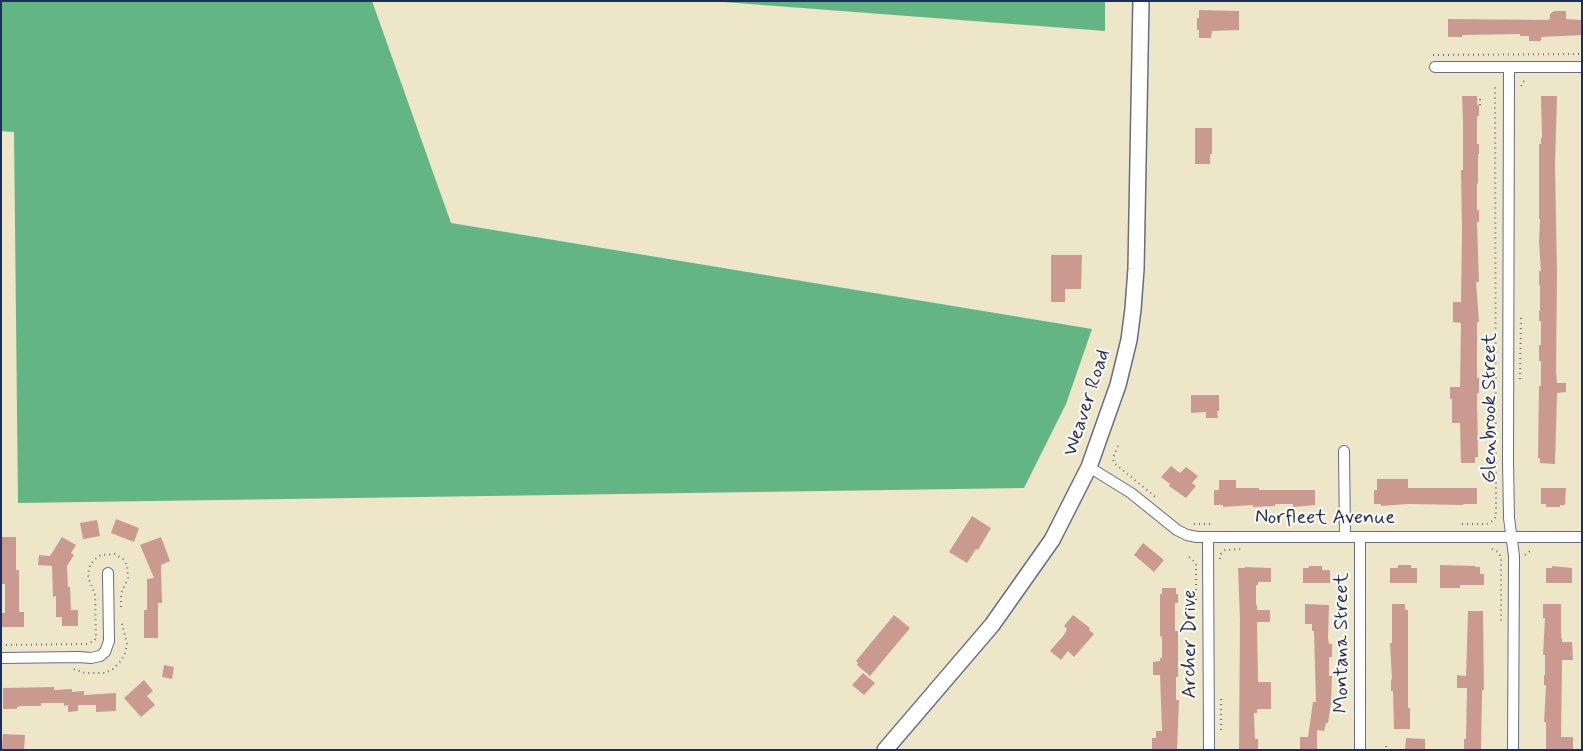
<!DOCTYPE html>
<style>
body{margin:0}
#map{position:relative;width:1583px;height:751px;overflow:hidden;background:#ede6c9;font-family:Mynerve,sans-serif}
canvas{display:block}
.frame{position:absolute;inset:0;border:2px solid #1b2f5e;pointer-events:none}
</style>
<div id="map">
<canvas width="1583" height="751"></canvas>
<div class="frame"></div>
</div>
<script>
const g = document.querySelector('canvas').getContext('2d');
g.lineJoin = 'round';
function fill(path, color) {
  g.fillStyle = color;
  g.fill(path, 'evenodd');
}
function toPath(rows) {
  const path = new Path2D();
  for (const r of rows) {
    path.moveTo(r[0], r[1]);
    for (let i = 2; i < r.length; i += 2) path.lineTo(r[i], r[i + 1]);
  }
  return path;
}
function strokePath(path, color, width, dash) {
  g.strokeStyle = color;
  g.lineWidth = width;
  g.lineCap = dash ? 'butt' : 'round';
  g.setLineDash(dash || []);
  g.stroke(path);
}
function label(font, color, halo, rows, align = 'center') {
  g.font = font + ' Mynerve,sans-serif';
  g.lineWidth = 4.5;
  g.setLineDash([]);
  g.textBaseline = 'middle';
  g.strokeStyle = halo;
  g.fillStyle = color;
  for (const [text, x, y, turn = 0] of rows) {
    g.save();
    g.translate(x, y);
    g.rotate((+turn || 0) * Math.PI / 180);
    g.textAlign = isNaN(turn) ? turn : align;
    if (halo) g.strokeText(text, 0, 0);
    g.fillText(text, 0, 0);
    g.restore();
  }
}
fill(toPath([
 [1,1,372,1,451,223,1092,329,1066,404,1024,488,18,503,14,132,1,131],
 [710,1,1105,1,1105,31]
]), '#63b683');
fill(toPath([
 [1199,10,1239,11,1239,30,1212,31,1211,38,1199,38,1199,30,1197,30,1197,18,1199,18],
 [1554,11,1566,11,1566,19,1582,20,1582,35,1541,37,1541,41,1529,41,1529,36,1520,36,1520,34,1462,35,1462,37,1448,37,1448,19,1547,20,1550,19,1550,14],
 [1462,96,1477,96,1477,105,1479,105,1479,116,1477,116,1477,144,1479,144,1479,154,1478,154,1478,183,1477,183,1477,210,1479,210,1479,222,1477,222,1479,282,1476,282,1479,322,1477,322,1477,378,1479,378,1479,393,1477,393,1477,398,1478,457,1475,457,1475,463,1461,463,1460,423,1452,423,1452,399,1450,399,1450,387,1460,387,1461,323,1453,322,1453,302,1461,302,1462,230,1461,170,1463,170,1463,123],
 [1541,96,1557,96,1555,165,1557,274,1556,372,1557,383,1566,383,1566,392,1557,393,1555,464,1540,463,1540,458,1538,458,1539,386,1541,386,1541,361,1539,361,1539,345,1541,345,1541,321,1539,321,1539,311,1540,311,1540,285,1539,285,1539,271,1541,271,1539,242,1540,219,1539,219,1539,144,1541,144,1541,138,1542,138],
 [1195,128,1212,128,1212,154,1210,154,1210,164,1195,164],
 [1051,255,1082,255,1081,289,1065,289,1065,302,1051,302],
 [1191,395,1219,395,1219,411,1217,411,1218,418,1206,418,1206,412,1191,413],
 [1171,466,1180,473,1186,467,1198,476,1192,483,1196,486,1186,498,1169,486,1170,484,1161,477],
 [1377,479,1408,479,1408,488,1477,488,1477,504,1463,504,1463,505,1408,504,1381,506,1381,504,1374,504,1374,490,1377,490],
 [1219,480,1236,480,1236,488,1259,488,1259,490,1315,490,1315,505,1293,507,1293,504,1275,504,1275,506,1253,507,1253,505,1223,507,1223,505,1214,505,1214,490,1219,490],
 [1541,488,1566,488,1565,505,1560,505,1560,507,1546,507,1546,504,1541,504],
 [972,516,991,528,978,550,976,549,967,563,949,552],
 [116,519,139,528,134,542,111,533],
 [97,520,100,536,83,539,80,523],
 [2,537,16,537,16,570,19,570,19,612,24,612,24,627,1,627,1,613,5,613,5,584,2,584],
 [62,537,76,545,71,553,74,555,67,566,68,587,70,587,71,610,78,610,78,626,62,626,62,617,56,617,56,596,53,597,52,566,38,565,39,555,50,556],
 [161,537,170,561,161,565,162,603,158,603,158,638,144,638,144,610,147,610,147,579,154,578,140,545],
 [1143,543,1164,560,1154,572,1134,555],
 [1398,565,1411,565,1411,568,1417,568,1417,583,1390,583,1390,568,1398,568],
 [1440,565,1475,566,1475,567,1480,567,1480,574,1484,574,1484,585,1460,585,1460,588,1440,588],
 [1309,566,1322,566,1322,570,1330,570,1330,583,1303,583,1303,568,1309,568],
 [1552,566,1572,568,1572,583,1546,583,1546,568,1552,568],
 [1245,567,1271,568,1271,582,1258,582,1258,585,1256,585,1256,605,1257,605,1257,610,1270,610,1270,622,1257,622,1258,682,1271,682,1271,709,1257,709,1257,713,1254,713,1255,739,1258,739,1258,750,1239,750,1240,619,1238,568,1245,568],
 [1162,588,1176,588,1176,594,1178,594,1178,603,1175,603,1175,631,1178,631,1178,677,1176,677,1176,700,1179,700,1177,750,1152,750,1152,738,1156,738,1156,731,1162,731,1160,675,1153,675,1153,662,1160,661,1160,658,1162,658,1162,636,1160,637,1160,594,1162,594],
 [1305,604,1329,605,1328,638,1329,644,1332,644,1332,657,1329,657,1329,676,1332,676,1331,703,1328,723,1326,723,1324,731,1317,730,1317,750,1300,750,1300,737,1308,737,1313,702,1316,702,1314,631,1312,631,1312,624,1305,624],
 [1392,604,1405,604,1405,610,1408,610,1408,708,1410,708,1410,729,1394,729,1393,691,1391,691,1391,680,1392,679,1390,643,1392,643],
 [1543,604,1561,604,1561,638,1562,638,1562,642,1572,642,1573,660,1562,660,1562,664,1561,737,1573,737,1573,750,1546,750,1546,722,1544,722,1546,685,1544,685,1544,675,1545,675,1545,655,1543,655,1545,618,1543,618],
 [1468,611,1483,611,1484,690,1482,690,1481,750,1464,750,1464,739,1466,739,1467,688,1457,688,1457,675,1466,676],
 [894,615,910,628,870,676,857,665,858,663,856,661],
 [1073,615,1090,628,1089,630,1094,634,1074,657,1068,651,1061,660,1050,651,1064,635,1067,629,1064,626],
 [164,665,174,667,172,679,162,677],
 [863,673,875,683,864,695,852,685],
 [144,680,153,691,147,696,155,705,141,717,124,698],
 [54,687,54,690,72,689,72,692,84,691,84,695,116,693,116,711,96,712,96,705,78,705,78,711,68,712,68,705,64,706,64,703,41,703,41,706,21,706,17,707,17,709,3,709,3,688],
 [3,734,25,735,24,750,2,749],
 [1406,738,1425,739,1425,750,1405,750]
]), '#ca9a91');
const minor = toPath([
 [1435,67,1582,67],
 [1509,67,1508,460,1509,518,1514,556,1513,750],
 [1344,451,1345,537],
 [1089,467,1131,493,1177,530,1187,535,1197,537,1582,537],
 [1208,537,1209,750],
 [1,658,79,657,91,658,100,656,105,652,109,641,108,573],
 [1360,750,1360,537]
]);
const secondary = toPath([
 [885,750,992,625,1052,540,1089,467,1118,385,1129,340,1133,309,1136,269,1141,1]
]);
strokePath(minor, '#646f83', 12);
strokePath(secondary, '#646f83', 18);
strokePath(toPath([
 [1433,55,1582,54],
 [1521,86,1523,82,1527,79],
 [1480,99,1480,108],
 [1520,379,1521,316],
 [1118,446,1113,458,1114,463,1158,499],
 [1194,524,1211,524],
 [1462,524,1487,524,1494,520,1496,516,1495,85],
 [1492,549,1498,552,1501,557,1501,623],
 [1525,555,1533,549],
 [1189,557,1195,562,1196,565,1196,614],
 [1220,559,1221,554,1225,550,1244,549],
 [1,645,87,644,94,641,96,638,95,594,89,580,88,574,90,565,95,559,101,555,115,554,123,559,127,565,128,578,121,594,121,610],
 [74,669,85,673,105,673,113,669,121,661,125,653,127,644,121,620],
 [1221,699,1221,730],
 [1386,746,1387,750]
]), '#646f83', 2, [1, 4]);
strokePath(minor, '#fff', 10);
strokePath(secondary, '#fff', 15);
label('20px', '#1b2f5e', '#fbf7ec', [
 ["Weaver Road",1088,403,-72],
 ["Glenbrook Street",1491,408,-90],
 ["Norfleet Avenue",1325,519],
 ["Montana Street",1343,643,-90],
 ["Archer Drive",1191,644,-90]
]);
</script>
